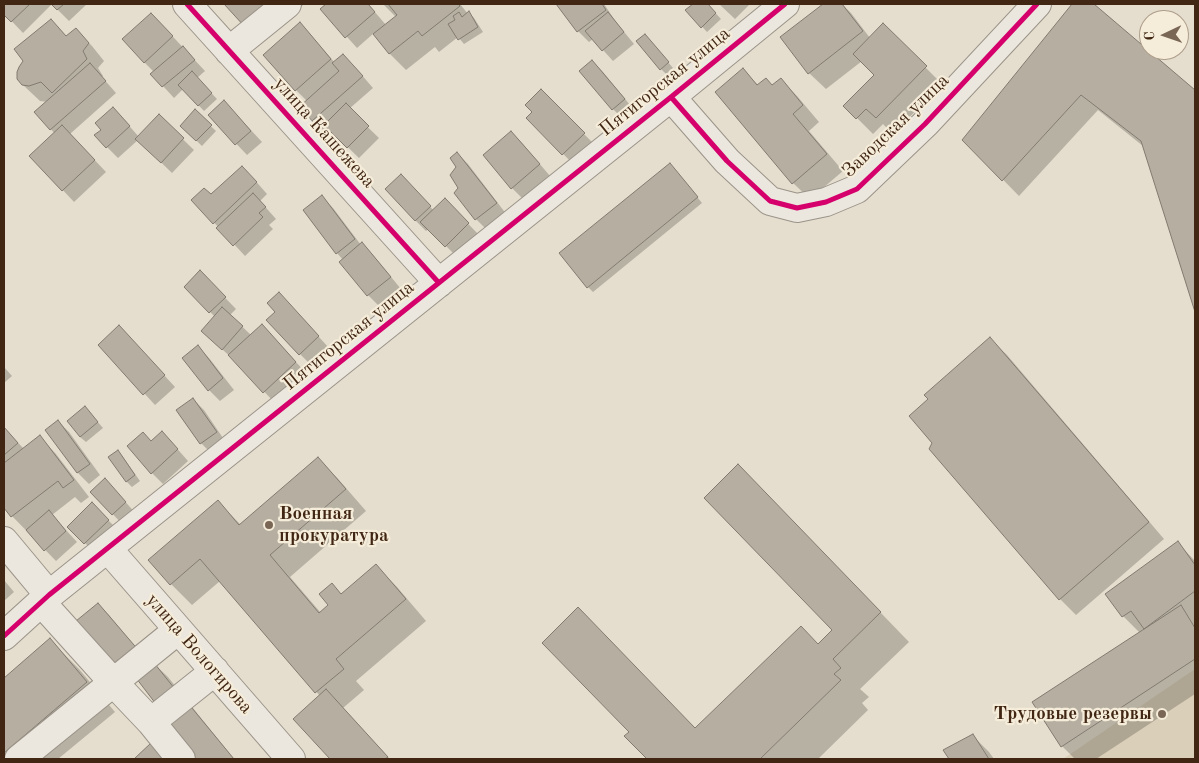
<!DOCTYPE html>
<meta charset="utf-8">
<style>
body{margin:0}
#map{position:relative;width:1199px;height:763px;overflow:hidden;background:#e5dece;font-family:"Old Standard TT",serif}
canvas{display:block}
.frame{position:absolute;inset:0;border:5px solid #402613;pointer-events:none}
.north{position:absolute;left:1139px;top:10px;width:50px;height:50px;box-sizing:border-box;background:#f5ecd9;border:1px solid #ad9d8a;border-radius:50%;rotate:267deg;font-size:14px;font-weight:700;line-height:20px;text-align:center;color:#402613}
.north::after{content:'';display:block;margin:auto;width:18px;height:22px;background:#7a6654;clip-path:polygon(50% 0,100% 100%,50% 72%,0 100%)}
</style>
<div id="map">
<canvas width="1199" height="763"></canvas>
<div class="frame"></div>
<div class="north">С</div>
</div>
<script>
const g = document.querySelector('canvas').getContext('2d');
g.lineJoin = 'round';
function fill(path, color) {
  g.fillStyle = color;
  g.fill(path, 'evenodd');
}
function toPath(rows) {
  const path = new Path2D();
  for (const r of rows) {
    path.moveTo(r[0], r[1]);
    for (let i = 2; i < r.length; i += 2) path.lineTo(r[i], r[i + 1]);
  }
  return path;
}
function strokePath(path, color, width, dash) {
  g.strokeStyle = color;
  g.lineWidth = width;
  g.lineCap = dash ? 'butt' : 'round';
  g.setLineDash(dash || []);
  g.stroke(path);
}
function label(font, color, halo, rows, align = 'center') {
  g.font = font + ' "Old Standard TT",serif';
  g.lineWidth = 4.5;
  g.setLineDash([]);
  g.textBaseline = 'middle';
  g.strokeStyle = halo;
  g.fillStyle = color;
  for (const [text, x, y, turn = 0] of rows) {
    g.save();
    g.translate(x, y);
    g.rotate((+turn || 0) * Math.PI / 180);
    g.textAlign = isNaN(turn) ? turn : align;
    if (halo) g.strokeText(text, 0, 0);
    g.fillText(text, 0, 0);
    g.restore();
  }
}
fill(toPath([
 [1195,669,1195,759,1063,759]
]), '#dacfb8');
fill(toPath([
 [4,4,52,4,23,33,4,13],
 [52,4,87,4,69,21],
 [226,4,304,4,262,43],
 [328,4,368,4,386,25,396,17,383,4,460,4,468,14,469,13,474,18,483,32,464,44,458,37,439,52,435,47,406,70,390,54,374,33,357,48,322,9],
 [558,4,604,4,616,22,634,44,613,61,593,39,589,42,578,31],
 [694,4,707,4,721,19,707,32,687,10],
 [719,4,750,4,735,19],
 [825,4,842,4,851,13,870,38,883,25,942,84,893,134,883,124,873,134,845,106,876,75,862,61,826,89,809,73,782,37],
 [1074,4,1092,4,1195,91,1195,308,1143,146,1098,110,1019,196,964,140],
 [51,20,67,37,76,30,92,46,104,61,98,68,103,76,102,77,116,93,70,134,106,172,74,202,31,156,55,134,36,112,48,102,40,101,23,85],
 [162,25,205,71,197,78,217,99,204,111,183,89,174,98,152,74,154,72,144,62],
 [311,35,335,63,354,66,373,88,349,109,379,138,359,158,328,128,324,131,301,107,307,101,296,90],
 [650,41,673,68,666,74,661,69],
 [592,61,603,72,635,111,624,120,613,109],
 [743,70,759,86,773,86,781,80,797,96,819,122,809,131,843,171,810,199,793,183,716,92],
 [541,91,595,145,574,165,528,118,533,112],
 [195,111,216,131,202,146,181,126],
 [235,113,262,142,247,155,209,115],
 [159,116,194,150,172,173,138,140,118,158,107,147,124,120,139,137],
 [511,132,522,143,550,176,523,199,512,188,484,156],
 [457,153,468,164,507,215,487,230,476,219,460,188],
 [675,170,702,203,593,292,588,287],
 [253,178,267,194,260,201,276,219,269,225,273,229,245,256,193,200,211,196],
 [412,186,434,211,445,200,479,235,457,257,429,229,426,231,415,220],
 [322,197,333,208,361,245,373,255,401,289,379,306,368,295,341,262,343,260,337,253],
 [200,272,236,309,230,315,251,335,273,337,307,374,275,403,233,359,214,342,215,317,186,287],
 [290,305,329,348,311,365,300,354,277,312],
 [130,338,175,387,155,405,100,345],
 [990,339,1007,355,1164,539,1076,615,1060,599],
 [198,347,209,358,234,390,220,401,209,390],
 [4,367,12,376,4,383],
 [193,399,204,410,227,444,212,454,201,443,178,410],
 [90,413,103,428,86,442,80,437],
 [58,421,69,432,100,475,89,484,78,473,47,430],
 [4,428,24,449,40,437,56,454,89,497,81,503,75,497,52,515,77,542,56,561,12,516,4,505],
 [151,442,173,444,188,461,163,484,152,473],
 [118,452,123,457,140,481,132,487,127,482,110,458],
 [318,458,339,480,366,511,290,577,321,613,330,606,332,585,342,595,376,566,397,587,426,621,356,681,364,690,343,708,390,759,331,759,295,719,320,696,220,581,192,605,171,584,218,502,241,525],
 [116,491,136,514,124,526,92,492],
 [767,495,909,642,860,689,869,697,862,703,868,710,818,759,649,759,626,736,696,730,818,645,834,630],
 [92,504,119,531,96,554,69,527],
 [1177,542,1195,561,1195,619,1194,620,1195,622,1195,694,1096,759,1075,759,1062,746,1140,633,1123,616,1107,594],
 [4,580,14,592,4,601],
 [98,604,109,615,149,663,151,661,168,677,234,759,193,759,177,730],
 [50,640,79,669,115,712,58,759,4,759,4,679],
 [973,736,989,752,994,759,951,759,945,750]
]), '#0003');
const building = toPath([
 [4,4,30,4,11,22,4,15,4,4],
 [51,4,64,4,57,10,51,4],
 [224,4,270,4,245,27,224,4],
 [326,4,368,4,375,12,345,38,320,9,326,4],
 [388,4,458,4,460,6,422,36,418,31,389,54,373,34,397,15,388,4],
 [556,4,602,4,606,10,577,32,556,4],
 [693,4,708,4,716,13,701,28,685,10,693,4],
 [823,4,842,4,863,31,808,74,780,37,823,4],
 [1072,4,1094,4,1195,90,1195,312,1141,141,1081,95,1002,181,962,140,1072,4],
 [469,11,478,27,458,40,448,24,455,20,453,16,459,12,462,17,469,11],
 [608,12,624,32,602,51,585,31,608,12],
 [151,13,173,36,144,63,122,39,151,13],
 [51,19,66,36,76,28,89,43,83,51,87,59,52,93,41,82,29,86,22,85,17,79,17,72,19,67,23,61,14,49,51,19],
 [300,22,331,59,295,91,263,55,300,22],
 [883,23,927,66,876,118,866,109,856,119,843,106,874,75,853,54,883,23],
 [645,34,669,62,660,70,636,41,645,34],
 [183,46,195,60,162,87,150,74,183,46],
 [343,54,363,76,312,121,299,107,339,71,332,63,343,54],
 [592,60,625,99,612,110,579,71,592,60],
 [90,63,106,81,50,130,34,112,90,63],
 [743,68,757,85,766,78,772,85,781,78,803,105,793,114,827,154,792,184,715,92,743,68],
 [192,71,212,93,198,106,178,85,192,71],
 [541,89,585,133,562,155,526,118,532,112,525,105,541,89],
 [224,100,251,131,235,145,208,115,224,100],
 [346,103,369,126,347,148,324,125,346,103],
 [113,107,130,126,106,148,94,135,101,130,95,123,113,107],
 [195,109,212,125,196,141,180,126,195,109],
 [159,114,184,138,161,163,135,139,159,114],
 [62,125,95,160,62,191,29,156,62,125],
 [511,131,540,164,511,189,483,155,511,131],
 [457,152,497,203,475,220,454,193,458,188,450,175,456,167,450,158,457,152],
 [670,163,698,197,587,288,559,253,670,163],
 [242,166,257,182,213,224,191,200,204,188,211,194,242,166],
 [401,174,431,206,415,221,385,189,401,174],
 [253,193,266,207,259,213,263,217,233,246,216,228,253,193],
 [322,195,355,239,336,254,303,210,322,195],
 [445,198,469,223,445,247,420,222,445,198],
 [362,242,391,277,367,296,339,262,362,242],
 [200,270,226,297,209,313,184,287,200,270],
 [279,292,319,336,299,355,266,320,275,312,267,303,279,292],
 [222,307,243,326,222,350,201,331,222,307],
 [262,324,296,362,263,393,228,355,262,324],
 [119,325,165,375,143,395,98,345,119,325],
 [990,337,1149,522,1059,600,929,449,932,443,909,416,928,399,924,395,990,337],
 [198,345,223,378,208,391,182,358,198,345],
 [193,398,217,432,200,444,176,410,193,398],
 [85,406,98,422,80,437,67,421,85,406],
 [58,420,90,464,77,473,45,430,58,420],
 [4,427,18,443,4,455,4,427],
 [162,431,178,449,151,474,127,446,143,432,151,441,162,431],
 [40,435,74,480,63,488,58,481,11,517,4,508,4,463,40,435],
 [118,450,135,475,126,482,108,457,118,450],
 [318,457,346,489,270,555,319,613,328,605,319,594,332,583,341,594,376,564,406,599,336,659,344,669,315,693,200,559,170,585,148,560,218,500,239,525,318,457],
 [738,464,881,612,833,659,841,668,834,674,841,680,760,759,647,759,624,736,629,732,542,643,578,607,695,728,801,626,818,644,832,630,704,498,738,464],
 [105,478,126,502,112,515,90,492,105,478],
 [92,502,109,520,84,544,67,527,92,502],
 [49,510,66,531,44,551,26,530,49,510],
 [1178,541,1195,565,1195,591,1144,629,1131,611,1122,617,1105,594,1178,541],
 [98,603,140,652,119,671,76,621,98,603],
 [1181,605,1195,628,1195,659,1061,747,1032,702,1181,605],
 [50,638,87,682,4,753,4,678,50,638],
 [151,659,178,693,159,708,133,674,151,659],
 [326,689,388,757,385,759,330,759,293,719,326,689],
 [187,702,234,759,191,759,166,719,187,702],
 [973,734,989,759,949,759,943,750,973,734],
 [151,743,165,759,134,759,151,743]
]);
fill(building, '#b5aea1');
strokePath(building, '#827a6f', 1);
const minor = toPath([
 [187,4,439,283],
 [229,51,287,4],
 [671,97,727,161,770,201,797,208,826,202,857,189,925,124,1037,4],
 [4,541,49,595],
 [108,549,291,759],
 [41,602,113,682,151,722,181,759],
 [4,636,49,595,671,97,785,4],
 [151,722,215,671],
 [19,759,178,630]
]);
strokePath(minor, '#9a9388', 30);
strokePath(minor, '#ebe7df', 28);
strokePath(toPath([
 [187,4,439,283],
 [671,97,727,161,770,201,797,208,826,202,857,189,925,124,1037,4],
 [4,636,49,595,671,97,785,4]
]), '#d6006c', 5);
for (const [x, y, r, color] of [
 [269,525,5,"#7a6654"],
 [1162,714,5,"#7a6654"]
]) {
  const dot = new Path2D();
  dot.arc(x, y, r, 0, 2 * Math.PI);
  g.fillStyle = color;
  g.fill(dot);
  strokePath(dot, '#f5ecd9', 2);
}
label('19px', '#402613', '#f5ecd9', [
 ["Пятигорская улица",665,82,-39],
 ["Заводская улица",896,126,-44],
 ["улица Кашежева",324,133,48],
 ["Пятигорская улица",349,336,-39],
 ["улица Вологирова",199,654,49]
]);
label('bold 19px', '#402613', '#f5ecd9', [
 ["Военная",279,514],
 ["прокуратура",279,536],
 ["Трудовые резервы",1152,714,"right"]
], 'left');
</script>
